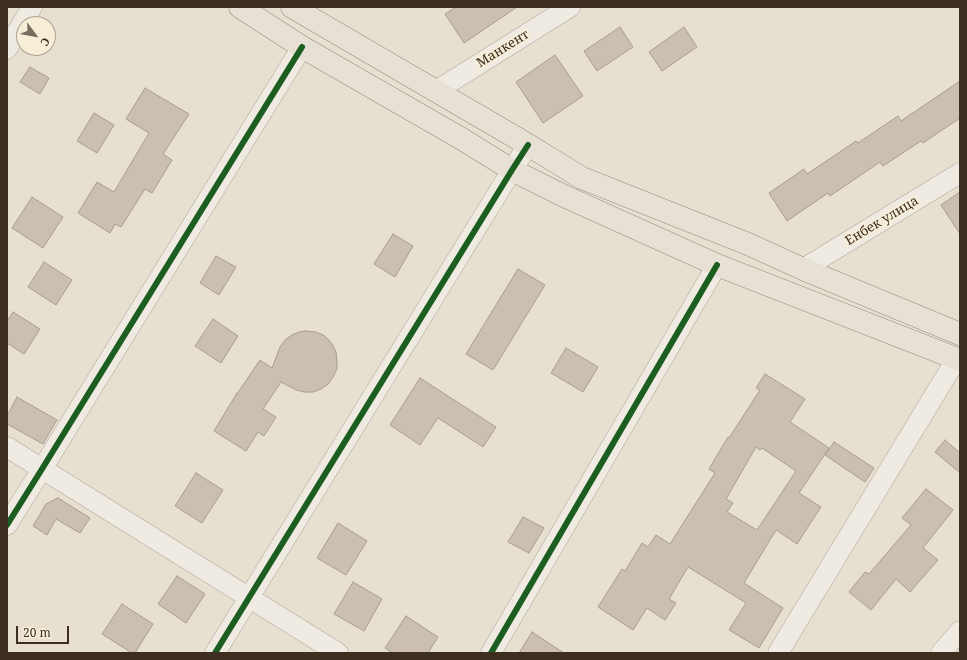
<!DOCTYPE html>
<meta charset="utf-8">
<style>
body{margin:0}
#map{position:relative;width:967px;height:660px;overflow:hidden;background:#e7e0d1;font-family:"Noto Serif",serif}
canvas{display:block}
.frame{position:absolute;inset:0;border:8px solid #3d2e20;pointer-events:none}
.north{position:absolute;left:16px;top:16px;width:40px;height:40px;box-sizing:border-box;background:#f7eed8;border:1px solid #ada18e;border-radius:50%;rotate:122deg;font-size:11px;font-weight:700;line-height:16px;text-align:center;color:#3d2e20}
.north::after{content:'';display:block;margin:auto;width:14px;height:18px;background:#786c5e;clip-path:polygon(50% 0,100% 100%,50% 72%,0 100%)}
.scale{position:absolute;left:16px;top:626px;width:53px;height:18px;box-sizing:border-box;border:2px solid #3d2e20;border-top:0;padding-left:5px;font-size:12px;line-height:14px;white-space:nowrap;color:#3d2e20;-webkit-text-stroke:3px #f7eed8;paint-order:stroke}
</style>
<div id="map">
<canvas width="967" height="660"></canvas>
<div class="frame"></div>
<div class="north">С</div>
<div class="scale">20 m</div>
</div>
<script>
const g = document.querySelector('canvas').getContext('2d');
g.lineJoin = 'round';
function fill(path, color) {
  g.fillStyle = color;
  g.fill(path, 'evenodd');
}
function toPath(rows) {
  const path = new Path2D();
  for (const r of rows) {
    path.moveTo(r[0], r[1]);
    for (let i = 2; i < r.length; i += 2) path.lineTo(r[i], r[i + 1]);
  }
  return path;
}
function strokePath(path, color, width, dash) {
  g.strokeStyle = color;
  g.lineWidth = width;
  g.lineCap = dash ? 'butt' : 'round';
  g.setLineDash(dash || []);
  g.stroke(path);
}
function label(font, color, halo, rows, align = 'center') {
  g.font = font + ' "Noto Serif",serif';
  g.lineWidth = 4;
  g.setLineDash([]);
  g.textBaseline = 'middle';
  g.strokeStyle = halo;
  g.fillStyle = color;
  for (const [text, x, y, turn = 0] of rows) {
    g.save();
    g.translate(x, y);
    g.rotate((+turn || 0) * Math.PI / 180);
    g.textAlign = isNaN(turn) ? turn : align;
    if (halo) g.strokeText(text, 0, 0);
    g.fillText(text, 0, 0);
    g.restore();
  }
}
const building = toPath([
 [456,7,517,7,464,43,445,14,456,7],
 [620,27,633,47,597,71,584,51,620,27],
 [684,27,697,47,662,71,649,52,684,27],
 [555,55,583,96,543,123,516,82,555,55],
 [30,67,49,78,40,94,20,82,30,67],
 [960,81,960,118,923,143,921,141,883,166,880,162,830,196,828,193,787,221,769,193,804,169,807,174,856,141,858,143,898,116,901,121,960,81],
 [145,88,189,114,163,154,172,160,152,193,145,189,121,227,115,224,110,233,78,213,97,182,114,192,149,133,126,119,145,88],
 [94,113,114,125,97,153,77,141,94,113],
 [960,192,960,234,941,205,960,192],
 [32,197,63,217,43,248,12,228,32,197],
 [393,234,413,246,395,277,374,264,393,234],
 [216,256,236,267,219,295,200,283,216,256],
 [44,262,72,280,56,305,28,287,44,262],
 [518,269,545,285,493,370,466,354,518,269],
 [13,312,40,329,24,354,7,343,7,321,13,312],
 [213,319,238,336,221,363,195,346,213,319],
 [305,331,316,332,323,335,328,339,332,344,336,352,337,361,337,369,333,377,328,384,321,389,313,392,304,392,296,390,281,382,263,409,276,417,264,436,258,432,246,451,214,431,237,393,237,394,260,360,272,368,280,347,285,340,292,335,299,332,305,331],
 [566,348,598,367,583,392,551,373,566,348],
 [765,374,805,399,790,422,829,448,799,493,821,507,797,544,776,530,744,583,783,608,759,648,729,630,746,603,688,567,669,599,676,603,665,620,647,608,633,630,598,607,622,569,625,571,642,543,648,547,656,535,670,544,715,473,709,469,728,437,729,438,760,390,756,388,765,374],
 [756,447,760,450,762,448,796,471,757,530,727,512,733,503,726,499,756,447],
 [420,378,496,427,483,447,438,418,420,445,390,425,420,378],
 [17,397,57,420,43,444,7,424,7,416,17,397],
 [945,440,960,453,960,473,935,452,945,440],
 [834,442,874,468,865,482,825,455,834,442],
 [196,473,223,490,202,523,175,506,196,473],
 [926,489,953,510,923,548,938,560,910,592,896,579,871,610,849,592,865,572,869,574,911,525,902,518,926,489],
 [58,498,90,518,80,533,56,519,47,535,33,526,46,504,58,498],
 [523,517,544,528,529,553,508,542,523,517],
 [338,523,367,541,346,575,317,558,338,523],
 [177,576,205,594,186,623,158,604,177,576],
 [353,582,382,599,364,631,334,614,353,582],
 [122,604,153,624,135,653,132,653,102,634,122,604],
 [406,616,438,637,428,653,393,653,385,648,406,616],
 [532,632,564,653,519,653,532,632]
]);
fill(building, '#cbbfb2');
strokePath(building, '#a89c90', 1);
const minor = toPath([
 [7,49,32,7],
 [436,91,570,7],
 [803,269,960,173],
 [7,447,338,653],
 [7,525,42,469,302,47],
 [215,653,512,170,528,145],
 [491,653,717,265],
 [778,653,957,358],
 [941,653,960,631]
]);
const major = toPath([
 [240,7,302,47,462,139,512,170,564,196,717,265,960,360],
 [292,7,520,140,582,178,748,244,803,269,960,334]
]);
strokePath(minor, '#ada599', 21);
strokePath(major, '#928b80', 23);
strokePath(minor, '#efebe3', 20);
strokePath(major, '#e6e1d4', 22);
strokePath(toPath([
 [7,525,42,469,302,47],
 [215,653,512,170,528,145],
 [491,653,717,265]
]), '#1b5e20', 6);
label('13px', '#3d2e20', '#f7eed8', [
 ["Манкент",503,49,-32],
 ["Енбек улица",882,221,-31]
]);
</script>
